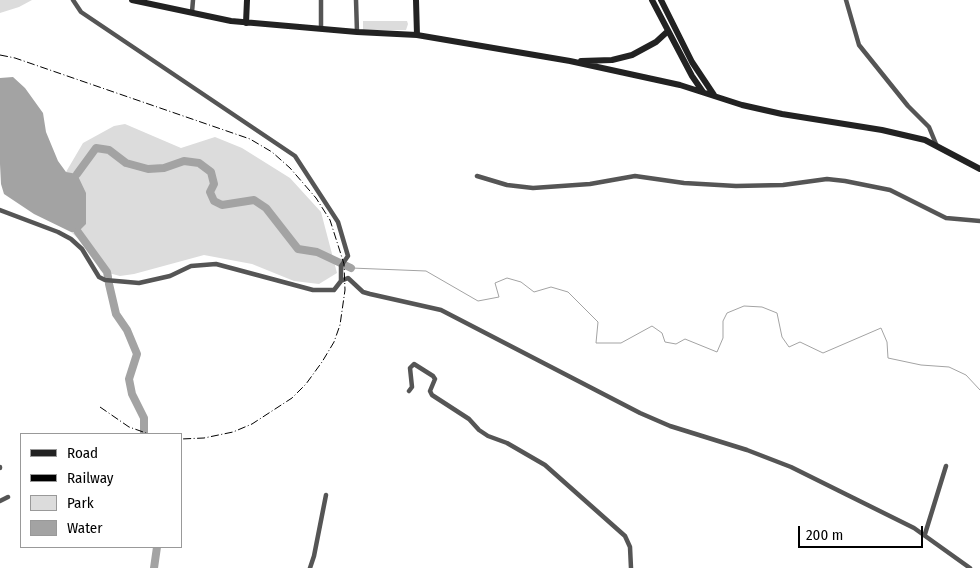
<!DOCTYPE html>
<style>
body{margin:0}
#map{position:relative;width:980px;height:568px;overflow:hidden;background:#fff;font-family:"Fira Sans Condensed",sans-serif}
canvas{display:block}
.legend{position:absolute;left:20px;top:433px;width:162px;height:115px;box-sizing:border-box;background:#fff;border:1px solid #999;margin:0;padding:6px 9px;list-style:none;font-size:15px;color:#000}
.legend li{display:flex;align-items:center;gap:10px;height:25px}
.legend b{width:25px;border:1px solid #999}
.scale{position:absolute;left:798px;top:526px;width:125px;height:22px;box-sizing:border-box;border:2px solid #000;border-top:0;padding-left:6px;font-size:15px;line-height:18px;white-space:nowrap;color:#000;-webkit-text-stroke:4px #fff;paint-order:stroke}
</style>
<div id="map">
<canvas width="980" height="568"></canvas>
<ul class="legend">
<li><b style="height:6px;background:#222"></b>Road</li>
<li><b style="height:6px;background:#000"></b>Railway</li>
<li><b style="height:14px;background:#dcdcdc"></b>Park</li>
<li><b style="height:14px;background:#a3a3a3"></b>Water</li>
</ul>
<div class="scale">200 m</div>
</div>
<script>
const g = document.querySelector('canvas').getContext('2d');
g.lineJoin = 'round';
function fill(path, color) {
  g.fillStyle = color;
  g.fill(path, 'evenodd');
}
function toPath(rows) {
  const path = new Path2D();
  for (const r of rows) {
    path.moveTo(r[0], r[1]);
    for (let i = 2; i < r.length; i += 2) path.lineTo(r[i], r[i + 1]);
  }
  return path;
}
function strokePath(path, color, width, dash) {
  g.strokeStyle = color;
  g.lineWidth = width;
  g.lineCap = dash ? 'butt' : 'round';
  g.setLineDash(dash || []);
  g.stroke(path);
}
fill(toPath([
 [0,0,32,0,19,7,0,13],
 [363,21,407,21,408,24,406,30,363,30],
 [125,124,181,148,215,137,242,148,290,178,321,212,337,273,319,284,294,281,252,264,204,255,134,274,120,276,101,271,89,249,71,232,78,232,66,172,83,143,114,126]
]), '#dcdcdc');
fill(toPath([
 [13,77,25,88,43,113,46,132,58,161,66,172,77,174,86,193,86,224,78,232,71,232,34,214,4,194,1,184,0,164,0,78]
]), '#a3a3a3');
strokePath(toPath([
 [351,268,426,271,478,301,499,297,495,283,507,278,521,282,534,292,551,287,568,292,598,322,596,343,621,343,652,326,662,333,665,342,676,344,685,339,717,352,723,338,723,321,727,313,744,306,762,307,777,313,782,337,789,347,800,342,823,353,881,328,887,342,888,358,921,365,949,367,966,375,980,390]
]), '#a3a3a3', 1);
strokePath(toPath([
 [77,174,96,148,109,150,126,163,148,169,164,168,184,161,199,163,211,172,214,184,210,192,214,201,222,205,254,200,266,208,298,249,317,252,351,268],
 [78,232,107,272,108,277],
 [109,284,116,314,127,330,137,354,129,379,132,394,144,418,144,434],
 [154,568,157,547]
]), '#a3a3a3', 8);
strokePath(toPath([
 [73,0,81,12,295,156,338,222,348,256,341,266,341,281],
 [321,0,321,29],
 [356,0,357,32],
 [846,0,859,45,908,106,929,127,936,144],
 [192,12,193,0],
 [477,176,507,185,533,188,590,184,635,176,684,183,736,186,783,185,827,179,845,181,890,190,946,218,980,221],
 [0,210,58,232,71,239,82,249,99,277,105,280,139,283,170,276,191,266,216,264,313,290,334,290,341,281,348,278,363,292,370,294,441,310,640,413,670,426,747,450,791,467,914,528,970,568],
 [409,391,412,387,410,368,414,364,433,376,435,379,430,391,432,395,469,419,479,430,488,436,507,443,545,465,625,536,630,547,631,568],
 [0,467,0,468],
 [0,501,8,497],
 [925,534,946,466],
 [310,568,314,556,326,495]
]), '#555', 4.5);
strokePath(toPath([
 [132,0,231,21,357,32,417,35,570,61,680,85,742,105,782,114,882,130,925,140,980,169],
 [416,0,417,35],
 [652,0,692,76,703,92],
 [661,0,692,62,714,95],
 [246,23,247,0],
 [581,61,612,60,632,55,656,42,668,31]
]), '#222', 6);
strokePath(toPath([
 [0,55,15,58,250,139,272,152,290,168,316,198,330,220,344,264,345,290,340,325,334,342,322,362,306,384,292,398,252,424,233,432,204,438,181,439],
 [100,407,129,427,149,434]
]), '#000', 1, [8, 2.5, 1, 2.5]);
</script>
